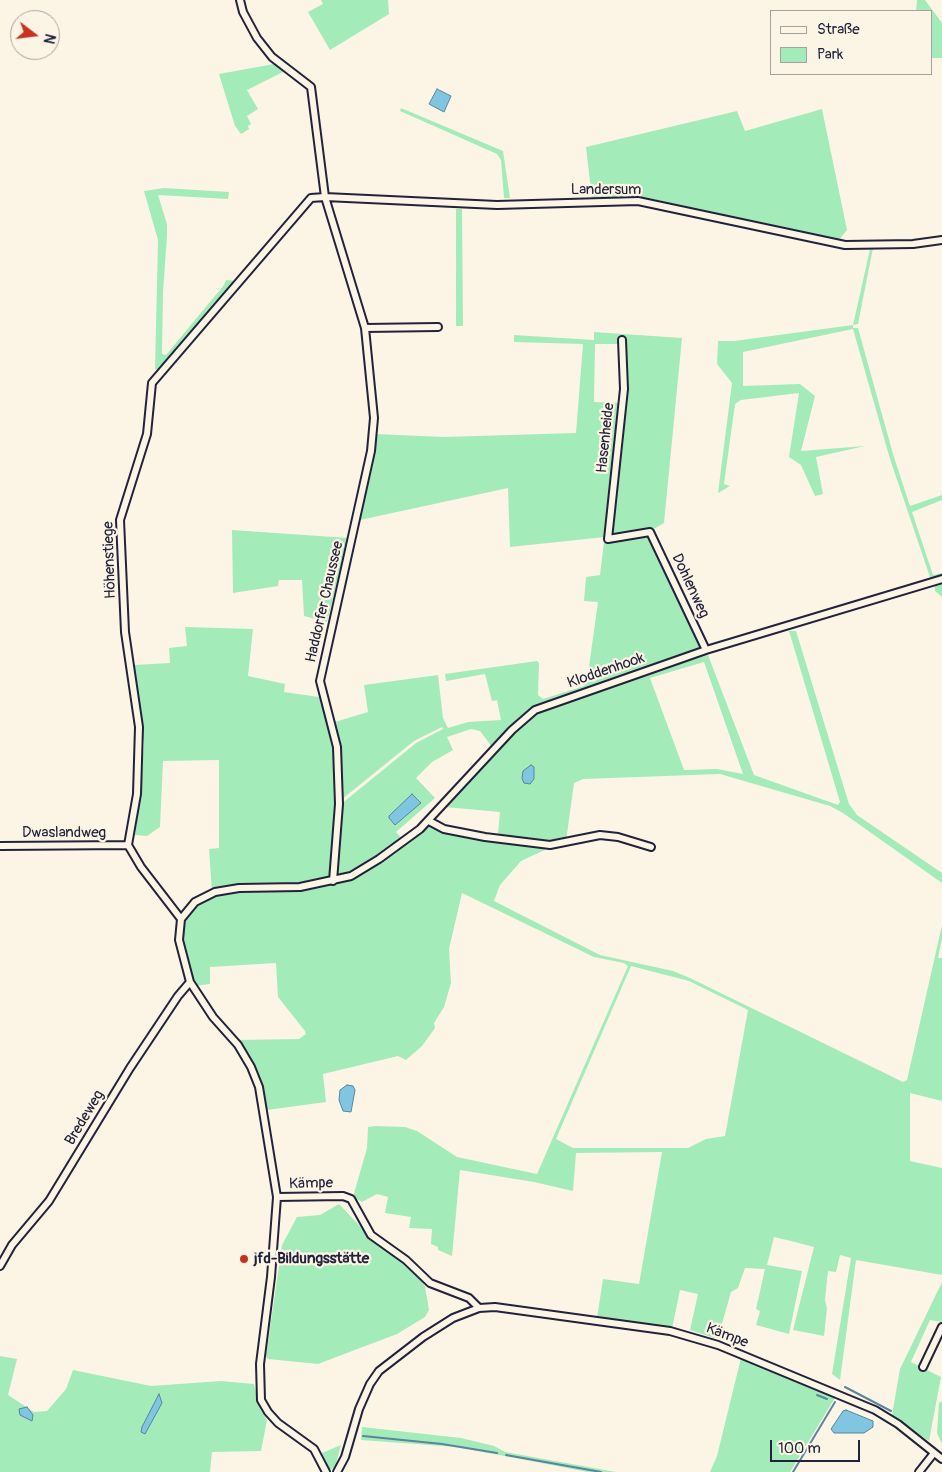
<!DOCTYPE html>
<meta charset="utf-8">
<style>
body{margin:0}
#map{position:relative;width:942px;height:1472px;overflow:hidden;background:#fcf5e5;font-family:Pangolin,sans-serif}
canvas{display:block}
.legend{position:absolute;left:770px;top:10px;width:162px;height:65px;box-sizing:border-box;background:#fcf5e5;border:1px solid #a5a1a1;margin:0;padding:6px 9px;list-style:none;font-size:15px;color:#22223b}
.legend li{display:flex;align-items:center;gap:10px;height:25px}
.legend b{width:25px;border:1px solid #a5a1a1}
.north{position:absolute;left:10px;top:10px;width:50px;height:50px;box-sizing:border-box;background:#fcf5e5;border:1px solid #a5a1a1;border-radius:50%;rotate:105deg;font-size:14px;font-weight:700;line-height:20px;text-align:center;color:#22223b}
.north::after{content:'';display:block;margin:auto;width:18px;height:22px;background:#c8321e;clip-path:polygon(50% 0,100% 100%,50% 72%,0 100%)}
.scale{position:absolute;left:770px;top:1440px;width:90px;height:22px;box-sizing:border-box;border:2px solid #22223b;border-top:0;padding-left:6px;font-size:15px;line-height:18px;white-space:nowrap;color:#22223b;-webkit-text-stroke:4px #fcf5e5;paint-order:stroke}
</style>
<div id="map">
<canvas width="942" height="1472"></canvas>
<ul class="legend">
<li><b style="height:6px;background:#fcf5e5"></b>Straße</li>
<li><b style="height:14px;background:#a3ebb9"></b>Park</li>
</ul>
<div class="north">N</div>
<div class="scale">100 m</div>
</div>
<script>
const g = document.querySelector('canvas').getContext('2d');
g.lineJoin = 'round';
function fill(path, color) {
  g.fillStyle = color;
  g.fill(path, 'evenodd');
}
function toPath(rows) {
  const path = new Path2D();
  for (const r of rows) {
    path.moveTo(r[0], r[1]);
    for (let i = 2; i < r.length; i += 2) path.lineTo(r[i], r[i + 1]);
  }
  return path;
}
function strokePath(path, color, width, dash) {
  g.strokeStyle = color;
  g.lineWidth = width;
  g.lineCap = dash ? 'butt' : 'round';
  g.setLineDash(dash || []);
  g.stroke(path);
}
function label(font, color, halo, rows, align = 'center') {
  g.font = font + ' Pangolin,sans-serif';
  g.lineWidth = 4.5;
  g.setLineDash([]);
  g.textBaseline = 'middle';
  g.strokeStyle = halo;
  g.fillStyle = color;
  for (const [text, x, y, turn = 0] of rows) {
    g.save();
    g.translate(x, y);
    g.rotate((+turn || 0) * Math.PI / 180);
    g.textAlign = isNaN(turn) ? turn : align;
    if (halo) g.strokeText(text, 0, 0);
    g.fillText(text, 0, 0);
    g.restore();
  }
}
fill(toPath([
 [321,0,388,0,389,14,330,50,308,12,323,4],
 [917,0,925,0,942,23,942,58,931,58,931,11,916,11],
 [274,64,285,71,247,90,258,109,247,116,251,124,248,126,249,129,241,134,235,126,219,74],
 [401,108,503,151,510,198,504,198,501,160,497,154,400,111],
 [822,109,847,230,838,241,652,199,592,199,586,147,737,111,745,131],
 [164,188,229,192,228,199,158,195,167,224,167,236,163,292,162,354,166,355,224,285,226,280,236,281,160,370,155,369,158,240,144,191],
 [456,209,462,209,463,326,456,326],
 [873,248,858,324,853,325,853,328,858,328,893,454,910,506,942,495,942,500,912,512,933,575,942,573,942,597,935,591,934,580,931,580,890,459,853,329,743,352,743,386,800,384,815,396,801,451,865,446,816,457,823,494,815,496,801,465,789,457,799,393,741,400,735,404,724,484,730,486,718,493,732,383,717,364,718,341,734,341,853,325,870,249],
 [594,332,682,338,664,523,650,531,610,536,626,376,625,344,595,344,594,402,620,403,605,537,510,547,508,488,360,520,376,434,444,437,576,433,583,344,514,342,514,335,594,340],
 [232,530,348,538,327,622,304,616,302,580,279,580,278,586,233,593],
 [650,535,704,649,596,685,595,690,708,655,754,775,838,805,840,802,789,631,796,631,849,804,857,815,942,873,942,883,843,813,830,806,720,774,583,779,574,783,566,841,550,843,498,834,500,812,445,807,496,752,480,731,471,729,447,737,453,750,432,762,416,778,435,798,396,832,402,839,378,858,350,874,299,885,212,892,209,849,219,848,219,760,163,761,160,827,147,836,135,835,141,788,144,744,134,665,170,663,169,648,187,646,185,627,253,629,248,676,285,684,284,692,319,697,335,747,340,805,416,743,443,729,442,727,414,741,341,800,339,747,335,722,368,712,364,685,438,675,443,718,448,728,468,722,501,720,497,700,492,701,485,674,446,681,445,674,537,661,539,663,538,695,543,699,584,686,587,681,598,602,584,601,586,577,600,575,604,542],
 [704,662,743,774,717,769,684,770,650,678],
 [429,824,468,836,549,848,521,861,500,885,494,901,600,955,673,971,690,978,903,1082,907,1080,942,925,942,939,938,958,942,958,942,1101,910,1093,910,1161,942,1168,942,1275,856,1260,840,1380,832,1374,851,1258,840,1255,836,1272,828,1271,825,1300,827,1308,824,1336,793,1330,814,1247,795,1242,774,1237,767,1265,802,1271,789,1334,756,1325,760,1311,756,1309,765,1269,745,1268,738,1288,731,1292,719,1334,714,1338,690,1330,698,1294,680,1290,672,1329,597,1318,603,1279,639,1284,662,1152,576,1153,573,1191,534,1182,460,1170,452,1256,438,1250,438,1247,431,1244,432,1229,409,1228,411,1217,385,1213,388,1197,377,1194,362,1202,353,1197,367,1148,368,1127,375,1126,405,1127,417,1131,457,1157,537,1174,628,966,624,963,594,957,462,893,449,949,451,983,444,1007,434,1023,435,1028,422,1046,406,1060,398,1056,323,1074,326,1102,267,1110,265,1108,261,1085,254,1066,237,1040,299,1039,306,1034,305,1031,278,997,276,963,210,967,210,984,194,986,182,942,183,920,196,903,217,894,238,890,334,882,421,831],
 [631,966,689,981,748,1010,725,1136,706,1139,688,1148,573,1148,556,1139],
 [339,1204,377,1244,397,1256,419,1276,425,1287,429,1310,425,1317,397,1334,318,1364,268,1359,266,1356,282,1245,297,1217,320,1215],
 [942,1282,942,1322,930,1320,911,1362,941,1377,929,1441,892,1415,900,1369],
 [0,1356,17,1359,8,1395,34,1412,47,1411,66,1389,73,1370,151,1386,221,1381,254,1384,260,1409,267,1420,261,1451,212,1452,210,1472,0,1472],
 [741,1358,836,1396,790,1472,710,1472,717,1456],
 [942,1401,942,1444,937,1433,939,1403],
 [362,1427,461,1438,494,1446,505,1452,616,1472,588,1472,457,1447,361,1440],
 [341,1445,336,1464,340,1465,329,1470,322,1453]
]), '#a3ebb9');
const water = toPath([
 [437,89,451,96,444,112,429,104,437,89],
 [531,765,534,767,534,779,530,784,524,783,522,778,523,771,531,765],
 [412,794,421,803,395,825,389,818,389,816,412,794],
 [347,1085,353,1086,355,1090,351,1112,343,1111,339,1100,340,1090,347,1085],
 [159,1394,162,1403,145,1434,141,1432,142,1427,159,1394],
 [27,1407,33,1415,32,1421,20,1415,19,1409,27,1407],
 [846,1410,873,1421,873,1427,864,1433,834,1433,831,1429,843,1411,846,1410]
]);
fill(water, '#80c6e1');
strokePath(water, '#5a849f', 1);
strokePath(toPath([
 [845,1387,891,1411],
 [817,1395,827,1399],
 [363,1436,442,1444,497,1453],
 [506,1455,601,1472],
 [793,1472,835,1402]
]), '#5a849f', 2);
const minor = toPath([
 [240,0,243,12,257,38,272,57,311,87,325,197,365,328,374,418,371,451,320,681,337,747,339,804,333,881],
 [365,328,438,327],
 [622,340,624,389,608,539,650,532,706,650],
 [429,821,444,829,485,837,550,845,600,835,618,837,651,847],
 [0,846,128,845],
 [181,919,141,867,128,845,137,794,139,727,125,632,120,520,147,434,152,383,311,198,325,197,497,205,638,201,845,245,913,244,942,240],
 [277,1197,343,1196,351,1199,371,1235,406,1260,430,1283,469,1298,479,1308],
 [0,1266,12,1245,49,1201,130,1068,178,996,190,982],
 [923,1367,942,1327],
 [326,1472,314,1449,278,1423,268,1412,261,1400,260,1364,271,1277,277,1197,259,1087,251,1067,238,1045,213,1017,190,982,179,940,181,919,195,902,215,892,239,888,300,887,351,876,379,859,420,829,512,730,535,710,706,650,942,579],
 [337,1472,345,1457,359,1409,370,1384,379,1371,423,1337,453,1318,479,1308,495,1307,670,1331,718,1345,875,1410,898,1424,942,1459],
 [919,1472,934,1453]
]);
strokePath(minor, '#22223b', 10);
strokePath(minor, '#fcf5e5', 6);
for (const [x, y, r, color] of [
 [244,1259,5,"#c8321e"]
]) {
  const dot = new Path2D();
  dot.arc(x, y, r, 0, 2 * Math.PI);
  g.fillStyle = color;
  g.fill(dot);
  strokePath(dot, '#fcf5e5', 2);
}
label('15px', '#22223b', '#fcf5e5', [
 ["Landersum",606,190],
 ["Hasenheide",606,438,-84],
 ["Höhenstiege",110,560,-92],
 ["Dohlenweg",690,586,65],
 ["Haddorfer Chaussee",325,602,-77],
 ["Kloddenhook",606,671,-19],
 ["Dwaslandweg",64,833],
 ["Bredeweg",85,1118,-59],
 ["Kämpe",311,1184,-1],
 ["Kämpe",727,1336,21]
]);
label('bold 15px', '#22223b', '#fcf5e5', [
 ["jfd-Bildungsstätte",254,1259]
], 'left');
</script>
